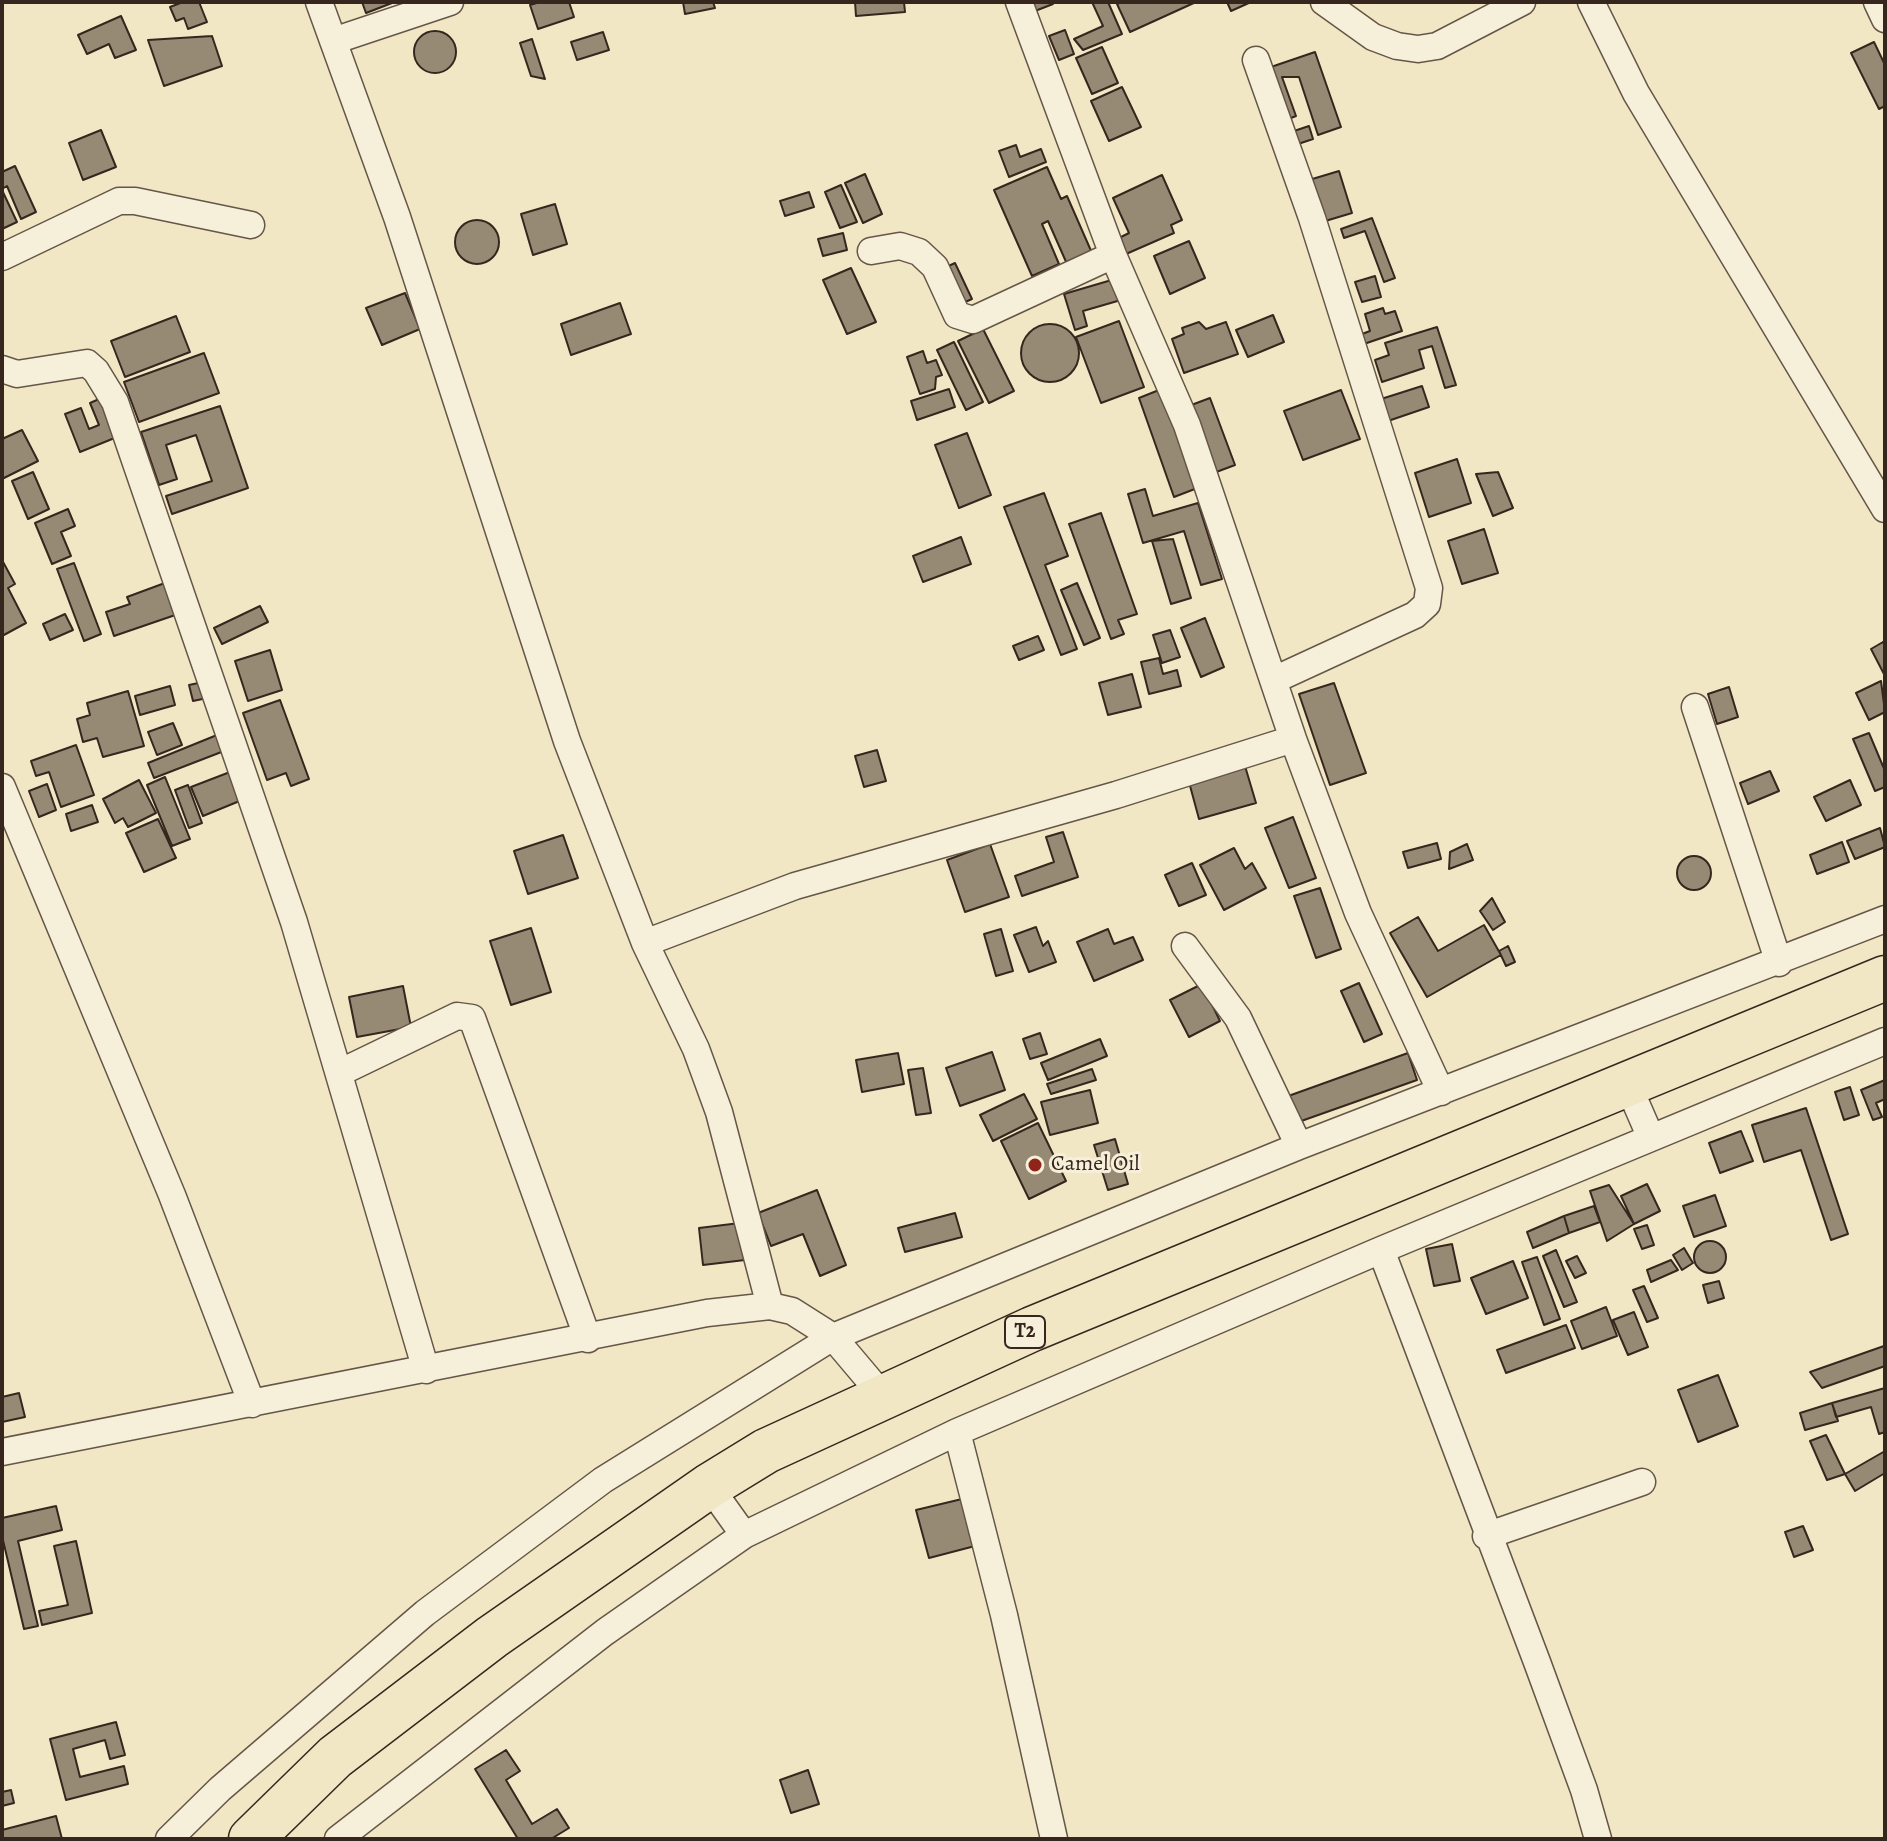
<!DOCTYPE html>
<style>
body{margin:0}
#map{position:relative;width:1887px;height:1841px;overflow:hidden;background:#f1e7c5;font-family:Alegreya,serif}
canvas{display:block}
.frame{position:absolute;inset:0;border:4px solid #36261e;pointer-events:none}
</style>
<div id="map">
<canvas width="1887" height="1841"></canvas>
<div class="frame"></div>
</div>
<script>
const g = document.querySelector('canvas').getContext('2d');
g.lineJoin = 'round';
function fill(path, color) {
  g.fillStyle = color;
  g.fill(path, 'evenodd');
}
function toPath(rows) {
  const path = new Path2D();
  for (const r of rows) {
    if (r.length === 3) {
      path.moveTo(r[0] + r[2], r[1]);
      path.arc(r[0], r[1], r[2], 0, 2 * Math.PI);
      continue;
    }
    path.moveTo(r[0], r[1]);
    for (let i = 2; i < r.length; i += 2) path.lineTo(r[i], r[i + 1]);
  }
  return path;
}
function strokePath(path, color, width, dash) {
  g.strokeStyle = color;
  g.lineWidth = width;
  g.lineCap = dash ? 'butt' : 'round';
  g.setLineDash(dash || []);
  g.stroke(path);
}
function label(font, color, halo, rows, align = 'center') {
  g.font = font + ' Alegreya,serif';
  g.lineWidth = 6;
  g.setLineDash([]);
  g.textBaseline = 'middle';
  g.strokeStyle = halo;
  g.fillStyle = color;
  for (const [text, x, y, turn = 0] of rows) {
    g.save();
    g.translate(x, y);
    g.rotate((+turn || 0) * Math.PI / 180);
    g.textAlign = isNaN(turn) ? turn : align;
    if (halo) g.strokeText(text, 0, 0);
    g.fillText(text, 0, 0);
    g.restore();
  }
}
const building = toPath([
 [183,2,199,2,207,22,188,29,184,18,176,21,170,7,183,2],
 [362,2,392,2,392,3,366,13,362,2],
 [540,2,569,2,574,17,538,29,530,5,540,2],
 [683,2,713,2,715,8,685,14,683,2],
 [855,2,904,2,905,12,856,16,855,2],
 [1030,2,1053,2,1053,4,1035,11,1030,2],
 [1092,2,1108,2,1122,34,1083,50,1074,39,1103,26,1092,2],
 [1122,2,1196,2,1130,32,1117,4,1122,2],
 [1227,2,1251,2,1231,11,1227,2],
 [121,16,136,50,115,58,109,44,87,54,78,35,121,16],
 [1065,30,1074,54,1059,60,1049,36,1065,30],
 [435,52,21],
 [603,32,609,50,577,60,571,42,603,32],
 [212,36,222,66,164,86,148,40,212,36],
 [532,39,545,79,531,76,520,43,532,39],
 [1874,42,1885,65,1885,106,1879,109,1851,53,1874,42],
 [1102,47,1118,83,1092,94,1076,58,1102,47],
 [1315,52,1341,127,1318,135,1299,77,1282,77,1296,116,1286,120,1268,68,1315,52],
 [1122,87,1141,127,1109,141,1091,101,1122,87],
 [1309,126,1313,139,1295,145,1291,132,1309,126],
 [101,130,116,167,83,180,69,143,101,130],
 [1016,145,1020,157,1041,149,1046,162,1009,177,999,151,1016,145],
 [15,166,36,212,21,219,7,186,2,189,2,172,15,166],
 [1047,167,1061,199,1067,196,1092,253,1067,264,1048,221,1042,224,1059,264,1032,276,994,190,1047,167],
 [1339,171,1352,213,1322,222,1309,180,1339,171],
 [865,174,882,214,863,223,845,183,865,174],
 [1162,175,1182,220,1171,225,1174,233,1126,254,1119,238,1129,233,1113,198,1162,175],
 [841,185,857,222,840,228,825,192,841,185],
 [2,190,17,222,2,229,2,190],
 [809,192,814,207,785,216,780,201,809,192],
 [555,204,567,244,533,255,521,214,555,204],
 [1372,218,1395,278,1384,282,1365,231,1344,238,1341,229,1372,218],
 [477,242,22],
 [843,233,847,250,823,256,818,239,843,233],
 [1189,241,1205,278,1170,294,1154,256,1189,241],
 [955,263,972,299,956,306,940,270,955,263],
 [851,268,876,322,847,334,823,280,851,268],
 [1375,276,1381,297,1362,302,1355,282,1375,276],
 [1115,279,1121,300,1083,311,1087,326,1075,330,1064,294,1115,279],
 [405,293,420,329,382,345,366,308,405,293],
 [620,303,631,334,571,355,561,324,620,303],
 [1383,308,1385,314,1395,311,1402,331,1358,346,1354,337,1370,331,1365,314,1383,308],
 [1273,315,1284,342,1248,357,1236,330,1273,315],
 [176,316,190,352,125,377,111,341,176,316],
 [1119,321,1144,387,1101,403,1076,337,1119,321],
 [1199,322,1206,329,1226,322,1238,354,1184,373,1172,339,1184,334,1182,328,1199,322],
 [1050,353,29],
 [1437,327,1456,385,1445,388,1432,346,1419,350,1424,368,1382,382,1375,360,1389,355,1385,343,1437,327],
 [983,329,1014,391,989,403,958,341,983,329],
 [954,342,983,402,966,410,937,350,954,342],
 [923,351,927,363,936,360,942,375,936,377,935,389,920,394,907,357,923,351],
 [204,353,219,393,139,422,124,382,204,353],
 [1422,386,1429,407,1385,422,1378,400,1422,386],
 [1164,388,1200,487,1174,497,1139,398,1164,388],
 [949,389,955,407,917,420,911,401,949,389],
 [1341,390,1360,439,1303,460,1284,411,1341,390],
 [106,396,122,435,80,452,65,414,81,408,89,429,99,425,90,403,106,396],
 [1210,398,1235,465,1211,474,1186,407,1210,398],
 [220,406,248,488,172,514,166,496,212,481,196,435,166,445,177,479,159,485,141,432,220,406],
 [22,430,38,461,2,479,2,439,22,430],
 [967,433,991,495,959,508,935,445,967,433],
 [1457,459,1471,503,1429,517,1415,473,1457,459],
 [33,472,49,509,28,519,12,481,33,472],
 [1498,472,1513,508,1493,516,1476,474,1498,472],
 [1145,489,1153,516,1198,503,1222,579,1201,585,1184,531,1143,543,1128,494,1145,489],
 [1044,493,1068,556,1045,565,1077,649,1061,655,1004,507,1044,493],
 [68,509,75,526,61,532,71,556,52,564,35,523,68,509],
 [1101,513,1137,614,1118,620,1124,634,1111,639,1069,524,1101,513],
 [1484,529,1498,573,1462,584,1448,541,1484,529],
 [961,537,971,564,923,582,913,556,961,537],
 [1173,539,1191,598,1171,604,1152,541,1173,539],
 [2,560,15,584,8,588,26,623,2,636,2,560],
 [74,563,101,634,84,641,57,569,74,563],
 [173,580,184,612,114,636,106,612,130,604,127,597,173,580],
 [1077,583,1100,638,1084,645,1061,590,1077,583],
 [260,606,268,622,222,644,214,628,260,606],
 [65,614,73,630,50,640,43,624,65,614],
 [1205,618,1224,667,1201,677,1181,628,1205,618],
 [1170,630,1180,657,1162,663,1153,635,1170,630],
 [1038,636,1044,650,1019,660,1013,646,1038,636],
 [1883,642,1885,646,1885,676,1871,649,1883,642],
 [270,650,282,690,248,701,235,661,270,650],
 [1159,658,1163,674,1177,670,1181,686,1149,694,1141,662,1159,658],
 [1132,674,1141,707,1108,715,1099,683,1132,674],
 [1881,681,1885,712,1869,720,1856,693,1881,681],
 [203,682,207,698,193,701,189,685,203,682],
 [1334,683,1366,773,1330,785,1299,694,1334,683],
 [170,686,175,705,140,715,135,696,170,686],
 [1729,687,1738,717,1717,724,1708,694,1729,687],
 [128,691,144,746,103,757,97,738,83,742,77,719,90,715,87,703,128,691],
 [280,700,309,779,291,786,286,773,267,780,243,713,280,700],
 [173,723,182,745,157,755,148,732,173,723],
 [1869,733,1885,771,1885,787,1875,791,1853,739,1869,733],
 [217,735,224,751,154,778,148,763,217,735],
 [76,745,94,795,61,807,49,772,36,776,31,761,76,745],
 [877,750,886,781,864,787,855,756,877,750],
 [1245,766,1256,803,1199,819,1189,782,1245,766],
 [1770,771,1779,791,1748,804,1740,783,1770,771],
 [230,772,242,800,203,816,191,787,230,772],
 [165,777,190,839,172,846,147,785,165,777],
 [139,780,156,813,128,827,123,818,115,823,103,799,139,780],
 [1850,780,1861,805,1826,821,1814,797,1850,780],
 [47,784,56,810,39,817,29,791,47,784],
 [188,785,202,823,189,828,175,790,188,785],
 [92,805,98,822,71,831,66,814,92,805],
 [1293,817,1316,878,1289,888,1265,828,1293,817],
 [158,819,176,858,144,872,126,833,158,819],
 [1880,828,1885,847,1855,859,1847,841,1880,828],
 [1063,832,1078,877,1022,896,1015,876,1054,862,1046,837,1063,832],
 [563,835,578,878,528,894,514,851,563,835],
 [1842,842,1849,862,1817,874,1810,855,1842,842],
 [1437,843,1441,859,1408,868,1403,852,1437,843],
 [990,844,1009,897,965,912,947,860,990,844],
 [1467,844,1473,860,1449,869,1450,852,1467,844],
 [1234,848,1245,869,1252,863,1266,888,1224,910,1200,865,1234,848],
 [1694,873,17],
 [1192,863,1206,895,1179,906,1165,875,1192,863],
 [1320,888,1341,949,1316,958,1294,896,1320,888],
 [1492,898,1505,922,1493,930,1480,911,1492,898],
 [1418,917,1438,951,1484,925,1501,955,1427,997,1390,933,1418,917],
 [1036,927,1043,946,1048,941,1056,962,1029,972,1014,935,1036,927],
 [531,928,551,992,511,1005,490,941,531,928],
 [1001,929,1013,971,996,976,984,934,1001,929],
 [1108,929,1114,944,1133,937,1143,960,1094,981,1077,942,1108,929],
 [1508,946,1515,962,1506,966,1499,951,1508,946],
 [1359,983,1382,1034,1364,1042,1341,991,1359,983],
 [1202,984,1220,1021,1189,1037,1170,1000,1202,984],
 [403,986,411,1027,357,1037,349,997,403,986],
 [1040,1033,1047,1054,1030,1059,1023,1039,1040,1033],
 [1100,1039,1107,1056,1048,1080,1041,1063,1100,1039],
 [992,1052,1005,1090,960,1106,946,1068,992,1052],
 [898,1053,904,1084,862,1092,856,1060,898,1053],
 [1408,1053,1417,1080,1290,1125,1280,1099,1408,1053],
 [923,1068,931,1113,916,1115,908,1070,923,1068],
 [1092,1069,1096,1080,1051,1094,1047,1084,1092,1069],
 [1885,1080,1885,1099,1876,1103,1882,1117,1873,1120,1861,1090,1885,1080],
 [1850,1087,1859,1115,1844,1120,1835,1092,1850,1087],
 [1090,1090,1098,1123,1050,1135,1041,1102,1090,1090],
 [1024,1094,1037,1119,993,1141,980,1115,1024,1094],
 [1806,1108,1848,1234,1831,1240,1801,1150,1764,1162,1752,1125,1806,1108],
 [1038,1123,1066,1181,1029,1199,1001,1141,1038,1123],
 [1741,1131,1753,1161,1720,1173,1709,1143,1741,1131],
 [1115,1139,1128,1184,1108,1190,1094,1145,1115,1139],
 [1647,1184,1660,1211,1634,1224,1621,1196,1647,1184],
 [1609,1185,1634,1224,1607,1241,1590,1191,1609,1185],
 [817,1190,846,1265,820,1276,803,1234,771,1246,758,1213,817,1190],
 [1715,1195,1726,1226,1694,1237,1683,1206,1715,1195],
 [1594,1206,1600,1222,1569,1233,1564,1216,1594,1206],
 [955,1213,962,1237,905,1252,898,1228,955,1213],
 [1564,1216,1569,1233,1533,1248,1527,1232,1564,1216],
 [740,1223,745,1260,703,1265,699,1228,740,1223],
 [1647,1225,1654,1245,1642,1249,1634,1229,1647,1225],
 [1710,1257,16],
 [1452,1244,1460,1281,1434,1286,1426,1249,1452,1244],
 [1684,1248,1693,1263,1682,1270,1673,1255,1684,1248],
 [1556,1250,1577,1302,1564,1307,1543,1256,1556,1250],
 [1577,1256,1586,1273,1575,1278,1566,1261,1577,1256],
 [1537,1257,1560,1319,1544,1325,1522,1262,1537,1257],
 [1671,1260,1678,1270,1651,1282,1647,1270,1671,1260],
 [1513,1261,1528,1298,1486,1314,1471,1278,1513,1261],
 [1719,1281,1724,1298,1708,1303,1703,1285,1719,1281],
 [1644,1286,1658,1318,1647,1322,1633,1290,1644,1286],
 [1606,1307,1617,1336,1582,1349,1571,1321,1606,1307],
 [1634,1312,1648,1347,1628,1355,1613,1320,1634,1312],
 [1566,1325,1575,1348,1506,1373,1497,1350,1566,1325],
 [1884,1346,1885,1366,1822,1388,1810,1372,1884,1346],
 [1718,1375,1738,1426,1698,1442,1678,1390,1718,1375],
 [1885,1388,1885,1432,1879,1434,1871,1407,1836,1417,1832,1403,1885,1388],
 [19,1393,25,1417,2,1422,2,1397,19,1393],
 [1832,1403,1838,1421,1805,1430,1800,1413,1832,1403],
 [1826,1435,1845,1474,1827,1480,1810,1441,1826,1435],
 [1885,1451,1885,1473,1855,1491,1845,1474,1885,1451],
 [962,1499,975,1546,929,1558,916,1510,962,1499],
 [56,1506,62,1530,18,1541,38,1626,24,1629,2,1536,2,1518,56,1506],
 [1803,1526,1813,1550,1794,1557,1785,1532,1803,1526],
 [76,1541,92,1613,42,1625,39,1611,68,1605,54,1546,76,1541],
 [116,1722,125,1755,110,1759,105,1740,73,1749,80,1777,124,1766,128,1784,66,1800,50,1739,116,1722],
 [506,1750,520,1771,506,1780,532,1824,557,1809,569,1828,551,1839,518,1839,475,1769,506,1750],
 [808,1770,819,1804,791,1813,780,1780,808,1770],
 [11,1790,14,1803,2,1806,2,1792,11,1790],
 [56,1816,62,1839,2,1839,2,1830,56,1816]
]);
fill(building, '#978a75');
strokePath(building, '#36261e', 2);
const street = toPath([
 [319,2,397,217,567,741,645,943,696,1049,719,1112,770,1306],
 [1019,2,1113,255,1187,425,1293,739,1358,913,1441,1092],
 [1324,2,1373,37,1397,46,1418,49,1437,46,1522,2],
 [1591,2,1636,93,1885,509],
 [1877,2,1885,19],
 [333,41,450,2],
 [1256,60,1312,218,1429,588,1427,604,1415,615,1274,680],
 [871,251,900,246,919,252,935,267,957,315,973,320,1113,255],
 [2,257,119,201,135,201,251,225],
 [2,369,17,374,87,363,96,371,115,402,294,922,426,1370],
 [1695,707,1779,963],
 [2,787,172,1195,252,1404],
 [645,943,795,886,1116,795,1293,739],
 [1185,946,1238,1018,1299,1146],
 [339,1073,457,1016,472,1018,588,1339],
 [1628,1085,1651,1138],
 [1381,1250,1537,1662,1584,1790,1598,1839],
 [957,1432,1004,1615,1054,1839],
 [2,1452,707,1313,770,1306,792,1311,833,1337,882,1395],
 [709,1486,744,1535],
 [1486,1536,1642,1482],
 [169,1839,220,1789,425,1613,603,1480,833,1337,1299,1146,1885,919],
 [338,1839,605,1632,744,1535,957,1432,1381,1250,1885,1041]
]);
const highway = toPath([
 [251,1839,335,1757,492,1637,709,1486,766,1451,1032,1329,1885,978]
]);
strokePath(street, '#655648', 29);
strokePath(highway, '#36261e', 47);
strokePath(street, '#f6efd9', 26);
strokePath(highway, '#f1e7c5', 44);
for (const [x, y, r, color] of [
 [1035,1165,8,"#8f2418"]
]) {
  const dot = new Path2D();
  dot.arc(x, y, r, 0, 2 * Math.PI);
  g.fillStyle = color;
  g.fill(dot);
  strokePath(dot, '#f6efd9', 3);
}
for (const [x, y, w] of [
 [1025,1332,40]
]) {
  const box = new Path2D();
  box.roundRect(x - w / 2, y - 16, w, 32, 6);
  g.fillStyle = '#f6efd9';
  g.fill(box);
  strokePath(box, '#36261e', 2);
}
label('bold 20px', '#36261e', null, [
 ["T2",1025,1332]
]);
label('22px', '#36261e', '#f6efd9', [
 ["Camel Oil",1051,1165]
], 'left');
</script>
